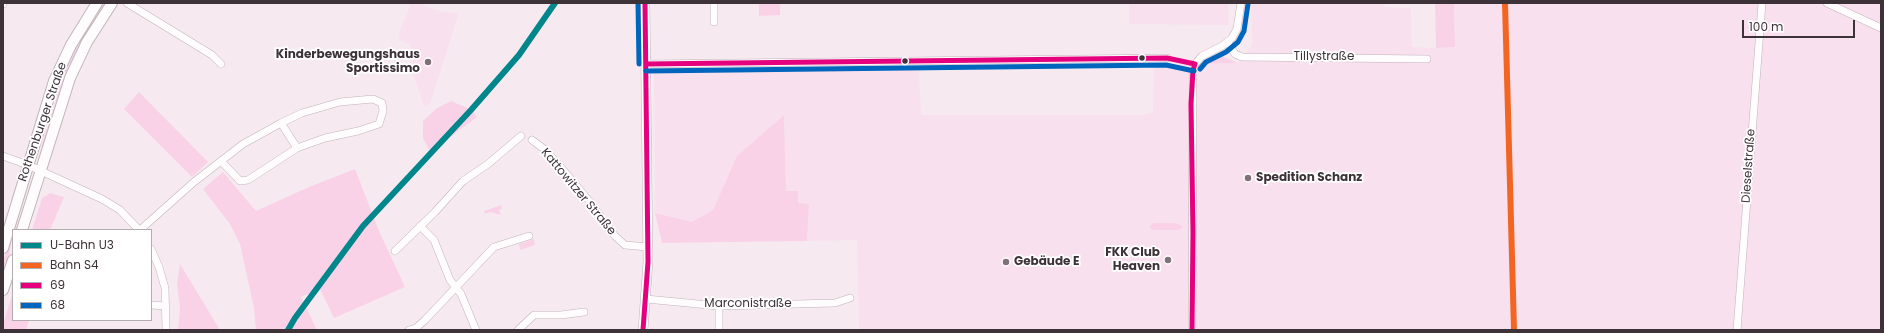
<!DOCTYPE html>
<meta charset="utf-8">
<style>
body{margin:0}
#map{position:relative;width:1884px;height:333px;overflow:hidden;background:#f6eaf0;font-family:Poppins,sans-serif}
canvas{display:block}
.frame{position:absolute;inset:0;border:4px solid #3d3238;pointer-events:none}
.legend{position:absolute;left:12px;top:229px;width:140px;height:92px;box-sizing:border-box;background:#fff;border:1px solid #b1adaf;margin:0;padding:5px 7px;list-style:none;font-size:12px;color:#3d3238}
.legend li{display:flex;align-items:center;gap:8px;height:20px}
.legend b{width:20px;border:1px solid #b1adaf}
.scale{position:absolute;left:1742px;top:20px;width:113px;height:18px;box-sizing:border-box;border:2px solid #3d3238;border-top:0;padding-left:5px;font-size:12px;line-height:14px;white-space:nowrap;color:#3d3238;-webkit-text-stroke:3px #fff;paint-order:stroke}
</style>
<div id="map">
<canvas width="1884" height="333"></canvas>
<div class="frame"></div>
<ul class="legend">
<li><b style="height:5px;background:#00868b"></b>U-Bahn U3</li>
<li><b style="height:5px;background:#f26522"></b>Bahn S4</li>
<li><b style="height:5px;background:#e5007d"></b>69</li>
<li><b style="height:5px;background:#0065bd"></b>68</li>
</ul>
<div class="scale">100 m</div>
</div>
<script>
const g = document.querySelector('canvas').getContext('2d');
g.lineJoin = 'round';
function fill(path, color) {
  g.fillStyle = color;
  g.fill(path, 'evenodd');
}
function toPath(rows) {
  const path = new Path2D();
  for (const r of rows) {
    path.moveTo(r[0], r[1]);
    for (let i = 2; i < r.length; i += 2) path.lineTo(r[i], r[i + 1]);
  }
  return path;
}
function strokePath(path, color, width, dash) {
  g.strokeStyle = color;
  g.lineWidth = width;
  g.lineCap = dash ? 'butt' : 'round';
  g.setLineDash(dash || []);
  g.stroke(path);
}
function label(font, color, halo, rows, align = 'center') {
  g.font = font + ' Poppins,sans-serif';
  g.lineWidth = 3.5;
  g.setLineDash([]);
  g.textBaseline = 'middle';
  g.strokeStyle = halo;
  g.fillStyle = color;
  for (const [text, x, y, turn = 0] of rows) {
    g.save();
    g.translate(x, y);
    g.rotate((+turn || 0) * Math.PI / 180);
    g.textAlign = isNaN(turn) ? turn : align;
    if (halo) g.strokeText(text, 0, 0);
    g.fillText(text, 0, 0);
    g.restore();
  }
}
fill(toPath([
 [411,3,418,3,442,12,459,13,430,104,424,107,413,74,411,45,399,40,400,31],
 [1129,3,1228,3,1229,25,1129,24],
 [1251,3,1384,3,1385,7,1411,8,1412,47,1428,48,1455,47,1454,3,1881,3,1881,330,859,330,857,240,807,241,809,204,798,204,786,191,784,115,737,156,713,210,692,222,655,213,654,69,919,67,921,115,1143,115,1153,112,1154,66,1238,63,1252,45]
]), '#f9e0ee');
fill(toPath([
 [101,3,108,3,90,32,85,29],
 [759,3,780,3,780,15,759,16],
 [1435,3,1454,3,1455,47,1436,48],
 [82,34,86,37,43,148,41,147,55,104,62,74],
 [1216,56,1222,56,1238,63,1204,64,1211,57],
 [139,92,208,162,192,177,124,109],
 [451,101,472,110,477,117,430,152,423,138,423,121,436,109],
 [784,115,786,191,798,191,798,203,809,204,807,241,662,243,655,213,692,222,713,210,737,156],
 [355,169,379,231,405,287,334,318,320,289,301,297,317,330,256,330,254,308,240,244,230,224,203,189,223,172,256,211,309,187],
 [24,190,26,190,15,230,13,230,8,266,3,279,3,262],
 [50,193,64,197,50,230,32,230,42,198],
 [501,205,502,209,499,210,501,215,491,212,485,214,484,211],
 [1154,223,1175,223,1182,226,1183,228,1178,230,1153,230,1149,227],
 [534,239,535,245,520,250,519,244],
 [180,264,220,330,178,330,180,308,177,284],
 [13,292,13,320,29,320,26,330,3,330,3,324]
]), '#f9d2e8');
const minor = toPath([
 [127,3,212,55,221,64],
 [714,3,714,22],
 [1827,3,1881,28],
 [3,4,3,3],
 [1227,42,1235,54,1242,57,1427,59],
 [646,64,1167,58],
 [281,123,297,148],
 [532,140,544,149,559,165,590,202,615,236,625,245,648,247],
 [3,156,28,165,102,199,120,210,139,230],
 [420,226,434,240,450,280,461,294,476,330],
 [140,230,194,182,221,161,243,144,281,123,302,113,340,102,373,99,382,103,383,111,379,124,358,131,325,138,297,148,248,180,240,181,221,161],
 [151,249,159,267,165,288,166,330],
 [395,251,435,212,463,181,488,164,521,136],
 [646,299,719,306,835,303,850,298],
 [151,305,166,306],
 [409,330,416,328,425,320,494,247,529,236],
 [518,330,534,315,561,315,584,312],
 [719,330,719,306],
 [1192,330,1193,70,1195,64,1202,56,1222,46,1232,38,1237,29,1241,3],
 [1737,330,1762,3]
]);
const tertiary = toPath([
 [643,330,648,262,645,3]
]);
const secondary = toPath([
 [22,230,70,78,87,42,112,3],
 [3,248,54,81,71,45,97,3],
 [3,290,13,260]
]);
strokePath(minor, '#bfb4ba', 8);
strokePath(tertiary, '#bfb4ba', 10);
strokePath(secondary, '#bfb4ba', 12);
strokePath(minor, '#fefcfd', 7);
strokePath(tertiary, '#fefcfd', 9);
strokePath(secondary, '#fefcfd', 10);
strokePath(toPath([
 [646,64,1167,58,1195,64],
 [643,330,648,262,645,3],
 [1192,330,1193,232,1191,104,1193,70,1195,64]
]), '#e5007d', 5);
strokePath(toPath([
 [638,3,639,64],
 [1200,69,1206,62,1226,52,1238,42,1244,31,1248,4],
 [646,71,1166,65,1194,71]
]), '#0065bd', 5);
strokePath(toPath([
 [1505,3,1514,330]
]), '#f26522', 6);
strokePath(toPath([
 [288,330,295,318,363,226,471,110,519,55,555,3]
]), '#00868b', 6);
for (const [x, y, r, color] of [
 [1142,58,3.5,"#3d3238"],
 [905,61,3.5,"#3d3238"],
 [428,62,4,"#7e7278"],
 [1248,178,4,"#7e7278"],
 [1168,260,4,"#7e7278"],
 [1006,262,4,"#7e7278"]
]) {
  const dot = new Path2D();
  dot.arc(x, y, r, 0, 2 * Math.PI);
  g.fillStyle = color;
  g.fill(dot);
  strokePath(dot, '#fff', 1.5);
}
label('bold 12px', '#3d3238', '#fff', [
 ["Kinderbewegungshaus",420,55],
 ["Sportissimo",420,69],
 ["Spedition Schanz",1256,178,"left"],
 ["FKK Club",1160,253],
 ["Heaven",1160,267],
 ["Gebäude E",1014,262,"left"]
], 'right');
label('12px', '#3d3238', '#fff', [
 ["Tillystraße",1324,57],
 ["Rothenburger Straße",43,122,-71],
 ["Dieselstraße",1749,166,-86],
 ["Kattowitzer Straße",578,192,50],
 ["Marconistraße",748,304]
]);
</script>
